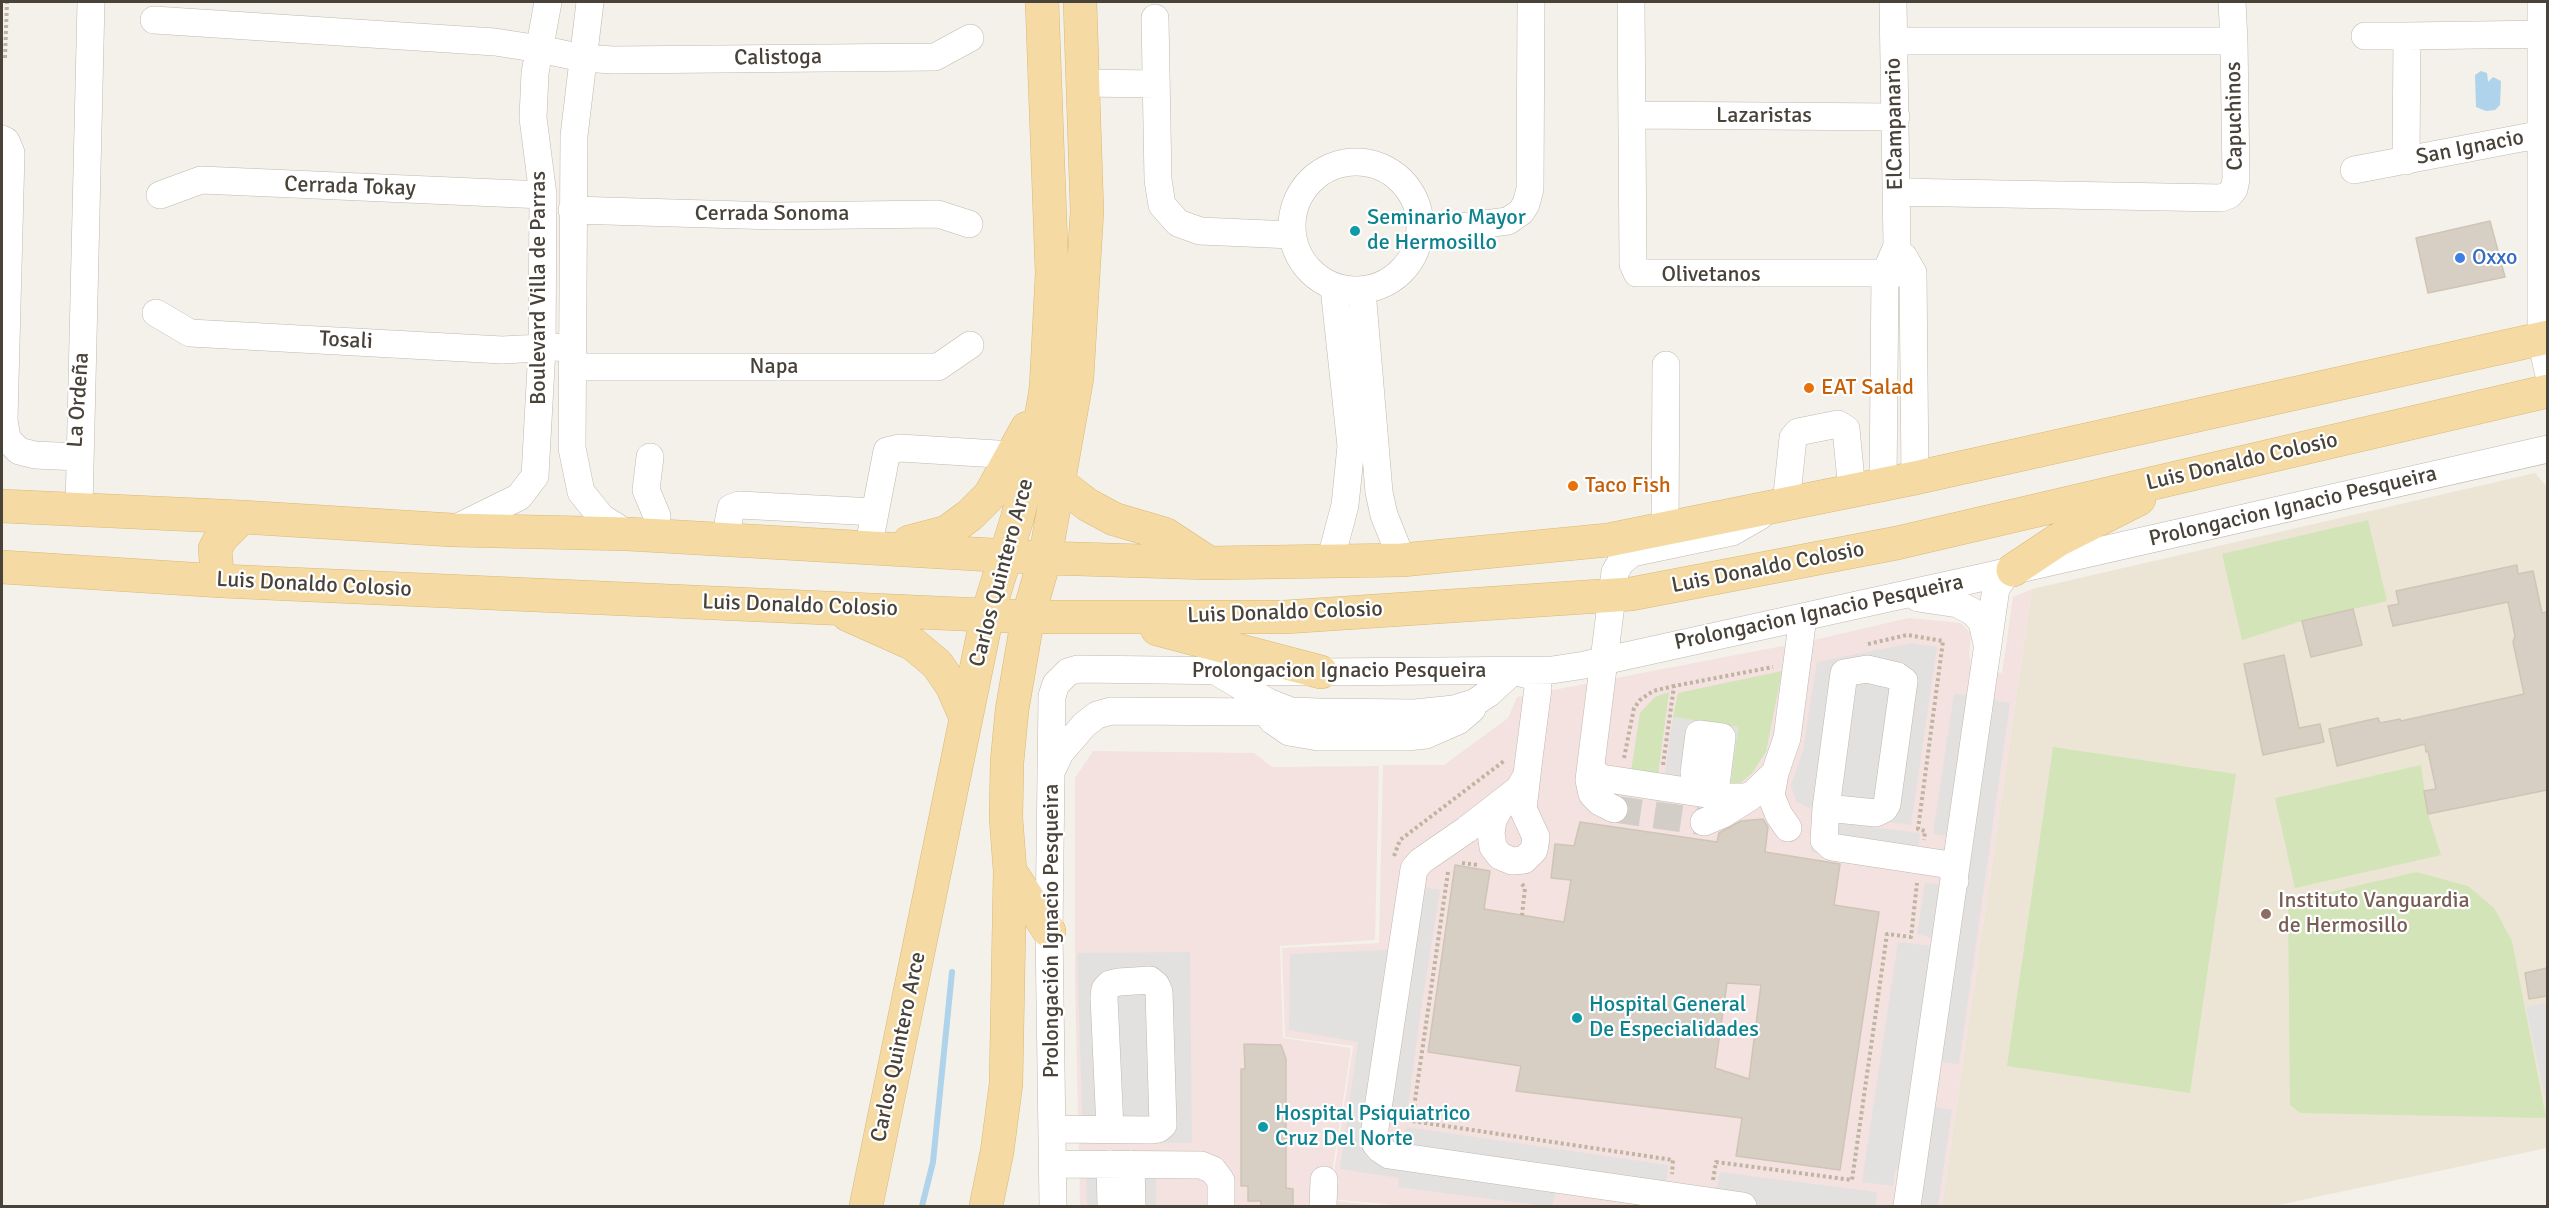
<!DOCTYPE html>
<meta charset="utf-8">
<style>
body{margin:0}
#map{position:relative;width:2549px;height:1208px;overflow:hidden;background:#f4f1eb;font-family:Signika,sans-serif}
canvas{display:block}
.frame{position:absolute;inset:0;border:3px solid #484239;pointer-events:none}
</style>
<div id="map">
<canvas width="2549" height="1208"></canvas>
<div class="frame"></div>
</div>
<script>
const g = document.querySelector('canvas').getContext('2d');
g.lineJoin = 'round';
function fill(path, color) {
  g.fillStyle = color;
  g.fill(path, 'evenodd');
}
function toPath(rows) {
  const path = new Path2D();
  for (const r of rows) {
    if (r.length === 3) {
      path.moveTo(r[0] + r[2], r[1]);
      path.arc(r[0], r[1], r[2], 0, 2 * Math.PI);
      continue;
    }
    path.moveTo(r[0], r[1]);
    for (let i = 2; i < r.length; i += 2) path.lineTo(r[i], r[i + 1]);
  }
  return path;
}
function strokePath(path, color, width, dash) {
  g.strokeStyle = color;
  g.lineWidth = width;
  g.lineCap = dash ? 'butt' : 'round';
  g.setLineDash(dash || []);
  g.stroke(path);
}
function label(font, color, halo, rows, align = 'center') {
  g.font = font + ' Signika,sans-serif';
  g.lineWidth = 4.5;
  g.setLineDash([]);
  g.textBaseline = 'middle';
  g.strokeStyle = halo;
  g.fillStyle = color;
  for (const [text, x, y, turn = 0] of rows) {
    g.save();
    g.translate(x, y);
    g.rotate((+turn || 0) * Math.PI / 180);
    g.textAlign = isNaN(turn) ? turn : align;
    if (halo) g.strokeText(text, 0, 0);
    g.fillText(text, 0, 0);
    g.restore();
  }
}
fill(toPath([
 [2535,473,2548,488,2547,1148,2274,1206,1942,1206,2032,589]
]), '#ece5d6');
fill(toPath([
 [2032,589,1942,1206,1406,1206,1330,1199,1353,1046,1285,1037,1282,948,1379,943,1383,765,1444,765,1508,718,1517,697,1814,640,1909,618,1961,623,1971,634,1969,653,1971,668,2002,673,2013,597],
 [1093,751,1254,753,1272,767,1379,766,1375,940,1280,946,1283,1038,1351,1048,1328,1200,1382,1206,1080,1206,1075,979,1075,778]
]), '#f3e2e0');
fill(toPath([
 [2368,520,2387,601,2302,621,2242,640,2222,554],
 [1782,671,1766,752,1752,773,1738,785,1730,787,1738,727,1673,717,1678,693],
 [1669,692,1658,776,1631,771,1640,713,1655,697],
 [2053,747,2236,774,2190,1093,2007,1066],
 [2421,765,2428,814,2441,855,2295,888,2275,798],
 [2416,872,2468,886,2494,908,2512,941,2546,1118,2300,1113,2290,1105,2288,902]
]), '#d2e4b8');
fill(toPath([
 [1912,643,1937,647,1911,825,1841,815,1840,823,1920,833,1916,868,1811,852,1816,812,1796,801,1791,785,1803,750,1817,662],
 [1954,694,1992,696,1997,701,2010,703,1959,1064,1941,1062,1933,1107,1952,1110,1938,1206,1892,1206,1895,1204,1898,1169,1895,1171,1893,1186,1862,1182,1898,942,1933,946,1933,938,1917,934,1925,883,1942,884,1939,853,1948,845,1948,836,1933,834],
 [1673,717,1738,727,1730,790,1664,779],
 [1400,883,1440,890,1419,1023,1407,1116,1390,1113,1387,1129,1390,1135,1403,1142,1406,1127,1668,1165,1667,1179,1673,1206,1637,1206,1631,1202,1556,1192,1552,1206,1546,1206,1398,1187,1399,1178,1340,1169,1358,1042,1289,1030,1290,954,1389,950],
 [1190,952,1192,1143,1083,1141,1077,953],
 [2547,1002,2548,1002,2547,1105,2526,1007],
 [1086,1169,1156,1170,1156,1206,1087,1206],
 [1720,1172,1877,1192,1876,1206,1692,1206,1717,1186]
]), '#e3e1df');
fill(toPath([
 [2481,71,2487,73,2488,82,2493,77,2501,81,2500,105,2495,110,2486,111,2476,107,2475,75]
]), '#aed3ea');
strokePath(toPath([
 [922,1206,933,1162,952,972]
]), '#aed3ea', 6);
const building = toPath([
 [2490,221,2505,277,2428,293,2416,238,2490,221],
 [2517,565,2518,574,2533,571,2542,613,2547,612,2547,790,2428,814,2424,791,2436,789,2428,751,2426,752,2425,744,2337,766,2329,729,2378,718,2380,723,2400,719,2401,721,2524,694,2513,642,2515,636,2508,602,2393,626,2388,606,2399,604,2396,591,2517,565],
 [2353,609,2362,645,2311,657,2302,621,2353,609],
 [2284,655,2299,728,2320,724,2324,742,2263,755,2244,664,2284,655],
 [1763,819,1768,827,1765,852,1840,864,1834,905,1879,912,1840,1170,1736,1156,1742,1118,1516,1091,1521,1066,1428,1052,1455,865,1490,871,1484,909,1564,922,1571,880,1551,878,1555,844,1574,846,1580,822,1717,842,1719,833,1741,821,1763,819],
 [1727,983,1761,985,1749,1079,1715,1068,1727,983],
 [2547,968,2547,996,2529,999,2525,973,2547,968],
 [1244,1044,1281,1045,1286,1059,1286,1188,1293,1189,1293,1206,1261,1206,1261,1201,1248,1201,1248,1186,1241,1186,1241,1069,1245,1069,1244,1044]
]);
fill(building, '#d8cfc4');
strokePath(building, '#cfc4b5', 1.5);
strokePath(toPath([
 [1614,809,1704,822]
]), '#d2cec7', 27, [27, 14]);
const minor = toPath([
 [590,2,574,136,572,448,581,492,602,518,628,534],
 [1631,2,1633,264,1637,273,1913,273],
 [2232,2,2234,41],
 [2541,2,2541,339,2548,371],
 [1155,18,1158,180,1162,205,1178,223,1200,231,1292,235],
 [154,20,495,42,540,49,582,58,613,60,935,57,970,38],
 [2365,36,2407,36],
 [1894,41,2234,41,2236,179,2234,189,2229,195,2221,198,1896,192],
 [1082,83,1156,84],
 [1632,115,1896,117],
 [2,139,6,141,11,153,4,420,7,439,19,451,35,455,79,457],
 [2406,161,2407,36,2548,34],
 [1356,226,64],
 [2354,170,2548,133],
 [160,195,201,180,543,195],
 [572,210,776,216,938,214,969,224],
 [1421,232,1508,221,1521,212,1526,204,1530,189,1531,2],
 [1904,257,1913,273,1915,478],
 [1362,291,1379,492,1384,515,1402,560],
 [156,313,190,333,502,350,560,347],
 [572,367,938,367,970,345],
 [650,457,646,490,657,516,655,536],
 [1883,485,1885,274,1897,246,1893,2],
 [1786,504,1793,438,1798,432,1838,424,1846,429,1852,491],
 [79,508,91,2],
 [454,529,519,497,535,476,542,348,543,195,533,118,535,73,548,2],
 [1665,529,1666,365],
 [725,540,731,508,739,505,875,512],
 [868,549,887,451,900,448,1013,455],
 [1330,562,1345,505,1351,446,1334,287],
 [1918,598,1958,604,1973,612,1982,622,1987,644],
 [1217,672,1268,702,1291,711,1319,712,1415,713,1454,709,1474,703,1489,693,1513,671,1532,676,1537,682,1538,688,1528,766,1527,775,1519,789,1466,830,1421,861,1414,869,1374,1135,1375,1143,1380,1149,1389,1155,1743,1206],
 [1257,703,1273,721,1289,732,1318,737,1407,737,1426,735,1458,721,1472,709],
 [1053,768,1060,753,1084,725,1097,715,1111,711,1276,712],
 [1591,769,1601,778,1726,797,1746,797,1753,794],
 [1775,773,1771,796,1779,815,1788,828],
 [1714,795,1717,777,1722,737,1699,734,1694,773,1717,777],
 [1503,802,1493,820,1491,833,1493,847,1500,856,1512,861,1524,860,1534,850,1536,837,1523,809,1527,775],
 [1826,808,1876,813,1884,809,1887,804,1904,681,1897,676,1867,669,1844,673,1826,808,1824,840,1832,847,1944,864,1952,869,1955,881],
 [1614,809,1600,802,1592,794,1589,780,1615,572,1621,562,1632,553,1732,532,1760,516],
 [1704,822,1723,814,1750,797,1775,773,1787,738,1803,617],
 [1053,1129,1150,1130,1158,1129,1163,1125,1159,992,1156,985,1150,980,1119,982,1110,984,1105,989,1104,997,1110,1129],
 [1053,1164,1201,1165,1213,1170,1221,1181,1221,1206],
 [1110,1164,1111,1206],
 [1131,1164,1132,1206],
 [1053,1206,1049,931,1052,696,1056,684,1068,672,1078,669,1321,672,1552,670,1585,665,1984,577,2548,449],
 [1323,1206,1324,1180],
 [1907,1206,1996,588,2003,578,2013,570]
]);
const major = toPath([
 [1059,483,1088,505,1114,519,1165,534,1209,563],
 [2,506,242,517,452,530,628,534,1045,558,1209,563,1402,560,1608,540,1915,478,2548,337],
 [909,542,947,532,970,515,990,495,1027,428],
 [2,567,222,581,1028,617,1285,617,1631,594,1897,543,2548,391],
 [2013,570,2058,540,2139,499],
 [222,581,217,571,215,549,221,538,242,517],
 [848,615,913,644,937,664,952,686,966,718],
 [1157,629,1321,672],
 [1010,871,1049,931],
 [866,1206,987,616,1017,519,1038,436,1046,388,1052,274,1042,2],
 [986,1206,997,1152,1006,1084,1010,871,1006,818,1007,762,1012,710,1028,617,1045,558,1077,378,1087,211,1080,2]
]);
strokePath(minor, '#bfb8ae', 28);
strokePath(major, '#d9b874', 34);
strokePath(toPath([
 [5,58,7,2],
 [1868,644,1907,635,1943,641,1918,829,1925,831,1924,840],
 [1624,758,1634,708,1640,700,1653,691,1674,686],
 [1663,765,1674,686,1773,667],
 [1394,856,1400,840,1504,761],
 [1462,863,1478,865],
 [1448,872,1412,1121,1673,1160,1672,1174],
 [1522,884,1525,888,1522,915],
 [1713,1180,1716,1162,1852,1180,1887,934,1911,937,1917,883]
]), '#bfb4a1', 4, [3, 3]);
strokePath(minor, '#fff', 27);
strokePath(major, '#f5dba3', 33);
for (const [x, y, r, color] of [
 [1355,231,6,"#0f9aa8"],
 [2460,258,6,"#3f7fe0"],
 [1809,388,6,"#e8710a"],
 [1573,486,6,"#e8710a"],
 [2266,914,6,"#8d6e63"],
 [1577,1018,6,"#0f9aa8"],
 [1263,1127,6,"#0f9aa8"]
]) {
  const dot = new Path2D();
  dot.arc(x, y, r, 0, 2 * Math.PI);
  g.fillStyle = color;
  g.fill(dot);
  strokePath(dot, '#fff', 2);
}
label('22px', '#484239', '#fff', [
 ["Calistoga",778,58,-1],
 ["Lazaristas",1764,116],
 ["Capuchinos",2235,116,-91],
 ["ElCampanario",1895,124,-91],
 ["San Ignacio",2470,148,-11],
 ["Cerrada Tokay",350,187,2],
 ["Cerrada Sonoma",772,214],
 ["Olivetanos",1711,275],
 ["Boulevard Villa de Parras",539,288,-90],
 ["Tosali",346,341,3],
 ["Napa",774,367],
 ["La Ordeña",79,400,-86],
 ["Luis Donaldo Colosio",2242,462,-13],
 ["Prolongacion Ignacio Pesqueira",2293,507,-13],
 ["Luis Donaldo Colosio",1768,568,-11],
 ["Carlos Quintero Arce",1002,573,-75],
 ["Luis Donaldo Colosio",314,585,3],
 ["Luis Donaldo Colosio",800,606,2],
 ["Luis Donaldo Colosio",1285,613,-2],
 ["Prolongacion Ignacio Pesqueira",1819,613,-12],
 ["Prolongacion Ignacio Pesqueira",1339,671],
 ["Prolongación Ignacio Pesqueira",1052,931,-90],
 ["Carlos Quintero Arce",899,1047,-78]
]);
label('22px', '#0d838f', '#fff', [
 ["Seminario Mayor",1367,218],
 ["de Hermosillo",1367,243],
 ["Hospital General",1589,1005],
 ["De Especialidades",1589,1030],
 ["Hospital Psiquiatrico",1275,1114],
 ["Cruz Del Norte",1275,1139]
], 'left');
label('22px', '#366cbe', '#fff', [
 ["Oxxo",2472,258]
], 'left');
label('22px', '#c56008', '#fff', [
 ["EAT Salad",1821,388],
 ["Taco Fish",1585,486]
], 'left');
label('22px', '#785e54', '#fff', [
 ["Instituto Vanguardia",2278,901],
 ["de Hermosillo",2278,926]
], 'left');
</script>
